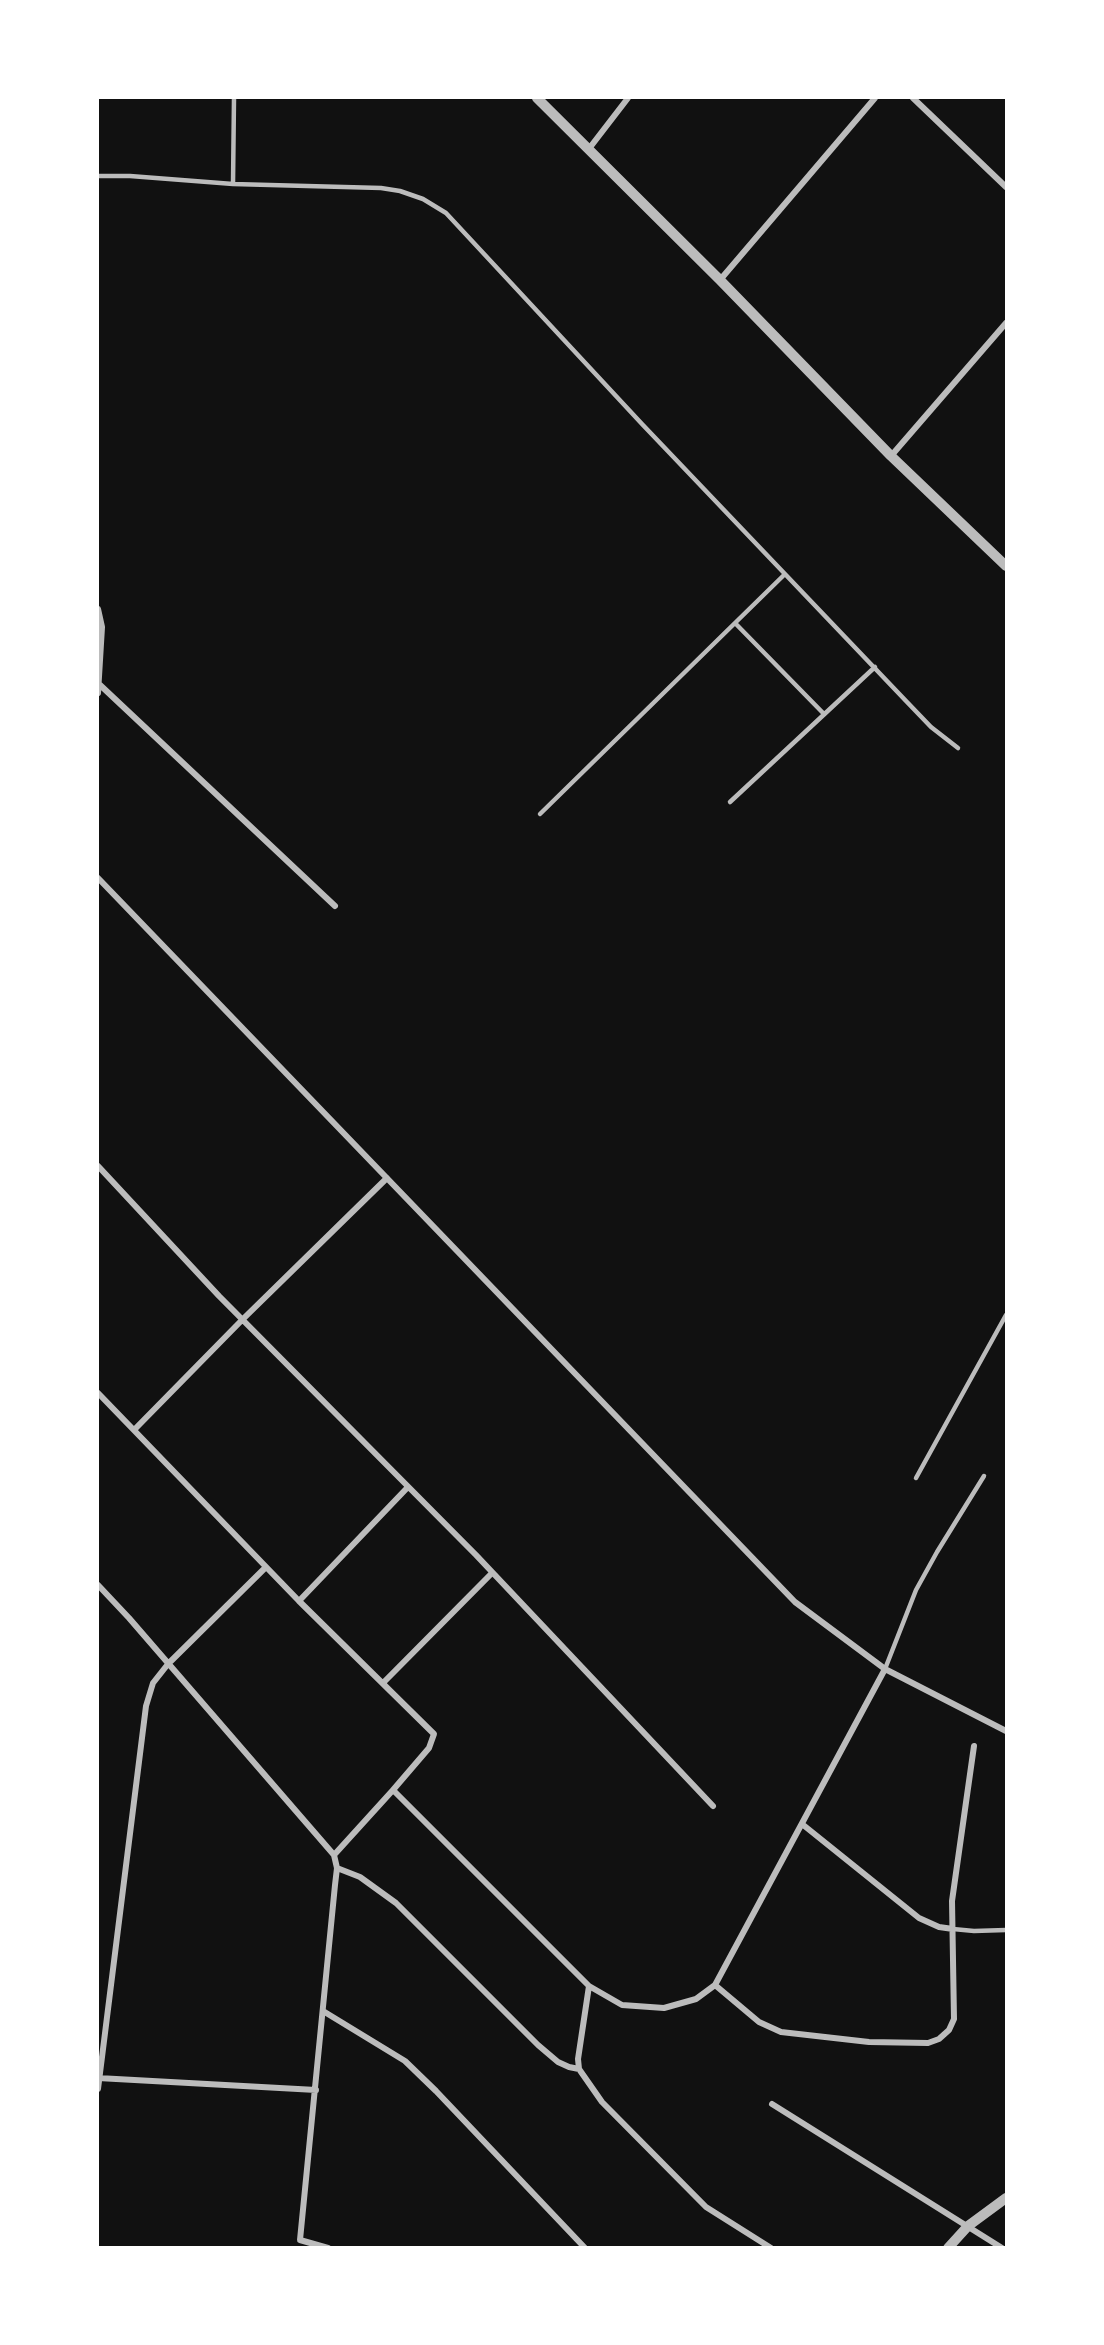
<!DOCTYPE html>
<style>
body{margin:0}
#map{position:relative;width:1104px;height:2345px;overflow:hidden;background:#111;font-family:"Alegreya Sans",sans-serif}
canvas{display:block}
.frame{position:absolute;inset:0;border:99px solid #fff;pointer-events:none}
</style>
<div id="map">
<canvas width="1104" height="2345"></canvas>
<div class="frame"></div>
</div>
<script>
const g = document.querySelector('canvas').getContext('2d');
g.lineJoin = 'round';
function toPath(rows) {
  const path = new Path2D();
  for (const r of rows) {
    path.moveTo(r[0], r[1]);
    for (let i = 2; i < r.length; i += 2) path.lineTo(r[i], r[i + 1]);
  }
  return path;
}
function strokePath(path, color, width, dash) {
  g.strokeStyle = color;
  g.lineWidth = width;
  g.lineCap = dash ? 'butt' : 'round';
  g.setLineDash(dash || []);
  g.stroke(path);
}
strokePath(toPath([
 [98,176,130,176,233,184,381,188,400,191,423,199,446,213,642,424,907,702,931,727,958,748],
 [233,184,234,98],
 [735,623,824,714],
 [730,802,875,667],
 [540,814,785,574],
 [916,1478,1006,1315],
 [885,1669,916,1590,937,1552,984,1476],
 [953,1929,974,1931,1006,1930]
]), '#bcbcbc', 4.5);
strokePath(toPath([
 [913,98,1006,187],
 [588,150,628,98],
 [720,280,875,98],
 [891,456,1006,323],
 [98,609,102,627,98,693],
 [99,684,335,906],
 [98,878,795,1602,885,1669,1006,1731],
 [98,1166,219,1296,476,1555,713,1806],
 [98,1393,299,1601,434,1734,429,1748,393,1790,589,1986,578,2059,579,2069,602,2102,706,2207,771,2248],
 [134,1430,242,1320,387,1178],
 [98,1585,129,1618,334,1855,337,1868,335,1885,300,2240,328,2248],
 [299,1601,408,1487],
 [383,1683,492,1573],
 [802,1824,919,1918,939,1927,953,1929],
 [334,1855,393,1790],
 [337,1868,360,1877,396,1903,538,2045,558,2062,569,2067,579,2069],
 [715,1985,759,2022,781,2032,869,2042,928,2043,939,2039,949,2030,954,2019,952,1901,974,1746],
 [589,1986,622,2005,664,2008,696,1999,715,1985,885,1669],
 [323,2011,405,2061,436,2091,585,2248],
 [98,2078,316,2090],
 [98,2089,146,1706,153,1683,168,1664,266,1567],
 [772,2104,1002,2248]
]), '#bcbcbc', 6);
strokePath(toPath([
 [537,98,720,280,891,456,1006,566],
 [948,2248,968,2226,1006,2198]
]), '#bcbcbc', 10);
</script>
